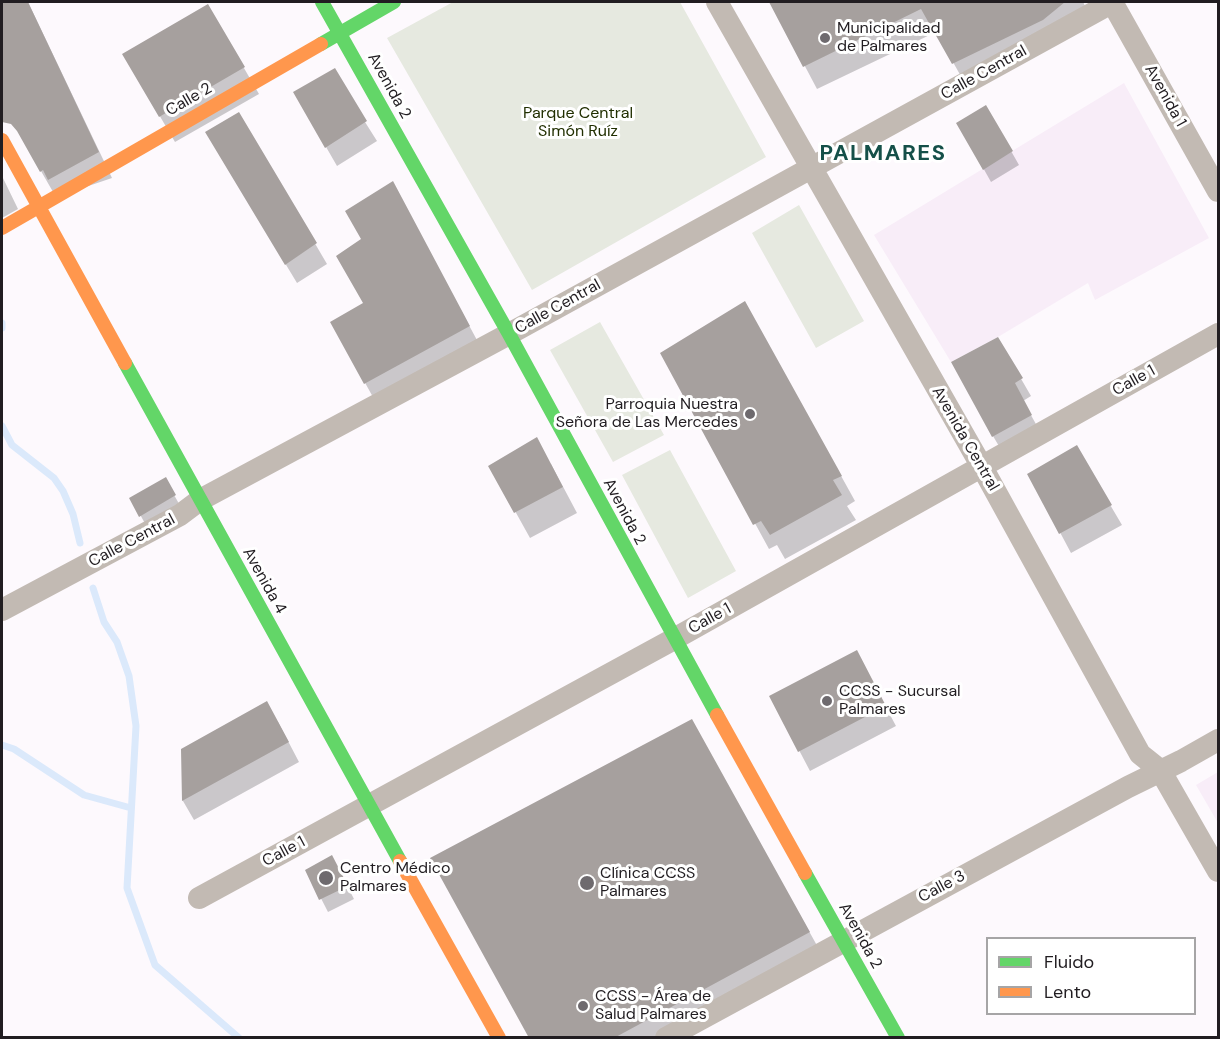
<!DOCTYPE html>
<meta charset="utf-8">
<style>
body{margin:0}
#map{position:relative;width:1220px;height:1039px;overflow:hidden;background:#fdf9fd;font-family:"DM Sans",sans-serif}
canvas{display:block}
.frame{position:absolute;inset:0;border:3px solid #211d21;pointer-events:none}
.legend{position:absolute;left:986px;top:937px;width:210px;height:78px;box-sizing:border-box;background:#fff;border:2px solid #a6a5a6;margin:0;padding:8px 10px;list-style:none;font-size:18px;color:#211d21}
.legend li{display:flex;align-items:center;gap:12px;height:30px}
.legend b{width:30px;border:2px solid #a6a5a6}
</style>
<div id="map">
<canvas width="1220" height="1039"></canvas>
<div class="frame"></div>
<ul class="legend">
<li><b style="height:8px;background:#63d668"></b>Fluido</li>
<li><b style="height:8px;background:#ff974d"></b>Lento</li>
</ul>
</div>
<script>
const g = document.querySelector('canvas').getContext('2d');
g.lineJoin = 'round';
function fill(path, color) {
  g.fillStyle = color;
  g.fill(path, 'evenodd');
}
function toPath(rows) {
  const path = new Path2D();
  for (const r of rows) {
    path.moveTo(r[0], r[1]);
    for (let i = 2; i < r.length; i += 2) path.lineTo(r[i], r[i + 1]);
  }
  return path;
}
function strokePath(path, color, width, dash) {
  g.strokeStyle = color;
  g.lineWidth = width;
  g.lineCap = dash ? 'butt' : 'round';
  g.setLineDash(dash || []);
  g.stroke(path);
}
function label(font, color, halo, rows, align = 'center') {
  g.font = font + ' "DM Sans",sans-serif';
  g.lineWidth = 6;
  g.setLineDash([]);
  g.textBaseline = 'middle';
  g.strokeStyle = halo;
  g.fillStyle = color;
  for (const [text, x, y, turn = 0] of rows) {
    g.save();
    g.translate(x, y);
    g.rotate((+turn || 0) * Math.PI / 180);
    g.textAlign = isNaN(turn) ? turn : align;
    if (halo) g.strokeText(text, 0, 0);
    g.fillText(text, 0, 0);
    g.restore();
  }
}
fill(toPath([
 [1124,83,1209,238,1095,300,1088,283,998,337,951,362,874,235],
 [1218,772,1218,823,1196,785]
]), '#f8edf8');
fill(toPath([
 [453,2,680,2,766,157,532,290,387,38],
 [799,205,864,321,816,348,752,233],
 [600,322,664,435,613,462,550,350],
 [670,450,736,571,688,598,622,475]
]), '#e6e9e0');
fill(toPath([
 [2,2,28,2,112,178,56,197,16,128,21,126,2,91],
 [771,2,1083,2,1090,15,967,87,936,32,817,89],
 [208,6,259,94,175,142,124,55],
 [295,93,365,122,377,141,337,166],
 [986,107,1019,165,991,182,958,123],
 [239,114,327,264,297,283,218,152],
 [2,176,18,209,2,218],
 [401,199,478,342,374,399,332,323,365,303,363,240],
 [759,328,855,501,847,506,856,520,785,559,777,545,769,549,662,353],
 [998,339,1031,396,1023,401,1041,433,1003,453,993,436],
 [1076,447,1122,525,1071,553,1029,474],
 [551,464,577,513,530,538,490,466],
 [165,479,182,509,148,529,131,498],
 [867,672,896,726,810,771,771,697],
 [278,722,299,762,194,820,183,801,182,750],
 [706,747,824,958,678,1038,531,1038],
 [339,870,354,899,328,912,307,871]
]), '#0003');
strokePath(toPath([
 [2,323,2,328],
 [2,426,12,445,54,478,63,491,73,514,80,543],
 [93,588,104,622,117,642,129,676,136,726,127,888,155,965,239,1038],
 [2,745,14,749,84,795,131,808]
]), '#dbe9fb', 7);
fill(toPath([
 [2,2,28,2,99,152,48,180,43,170,40,172,17,131,11,124,2,122],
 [769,2,1065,2,1043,20,952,64,921,9,803,67],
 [208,4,245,67,159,117,122,54],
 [335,68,367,121,325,148,293,92],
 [986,105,1013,151,983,170,956,123],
 [239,112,317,243,285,265,205,132],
 [393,181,470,326,364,384,330,322,363,303,336,256,361,239,345,211],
 [745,301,842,476,833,480,842,495,770,535,761,521,753,525,660,353],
 [998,337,1023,378,1015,383,1032,415,992,437,951,362],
 [537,437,563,487,514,513,488,466],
 [1077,445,1112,505,1059,534,1027,474],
 [166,477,176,495,139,517,129,498],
 [857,650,886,706,798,752,769,696],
 [267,701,289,742,182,801,181,749],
 [692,719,810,932,614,1038,529,1038,430,858],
 [332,855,348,886,319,900,305,870]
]), '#a6a09e');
strokePath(toPath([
 [717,2,982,467,1140,754,1160,770,1218,871],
 [1112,2,1218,191],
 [2,610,180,515,200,500,509,334,1113,2],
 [199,898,674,639,1218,334],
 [666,1038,1128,787,1181,761,1218,740]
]), '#c2bab3', 22);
strokePath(toPath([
 [322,2,509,334,717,715],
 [321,44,394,2],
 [125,363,400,861],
 [805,873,898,1038]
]), '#63d668', 14);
strokePath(toPath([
 [2,140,125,363],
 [2,228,321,44],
 [717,715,805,873],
 [400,861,499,1038]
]), '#ff974d', 14);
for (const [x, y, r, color] of [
 [825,38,6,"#6e6a6e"],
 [750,414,6,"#6e6a6e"],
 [827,701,6,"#6e6a6e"],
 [326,878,8,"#6e6a6e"],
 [587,883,8,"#6e6a6e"],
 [583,1006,6,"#6e6a6e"]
]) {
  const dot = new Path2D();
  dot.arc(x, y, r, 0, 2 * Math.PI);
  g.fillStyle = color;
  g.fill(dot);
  strokePath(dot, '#fff', 2);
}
label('16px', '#211d21', '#fff', [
 ["Municipalidad",837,29],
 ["de Palmares",837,47],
 ["Parroquia Nuestra",738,405,"right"],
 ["Señora de Las Mercedes",738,423,"right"],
 ["CCSS - Sucursal",839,692],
 ["Palmares",839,710],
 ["Centro Médico",340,869],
 ["Palmares",340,887],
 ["Clínica CCSS",600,874],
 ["Palmares",600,892],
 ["CCSS - Área de",595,997],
 ["Salud Palmares",595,1015]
], 'left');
label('16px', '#211d21', '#fff', [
 ["Calle Central",984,73,-29],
 ["Avenida 2",389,86,61],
 ["Avenida 1",1165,96,61],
 ["Calle 2",189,100,-30],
 ["Calle Central",558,307,-29],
 ["Calle 1",1134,381,-29],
 ["Avenida Central",965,439,60],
 ["Avenida 2",624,512,62],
 ["Calle Central",132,541,-28],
 ["Avenida 4",264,581,61],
 ["Calle 1",710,619,-29],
 ["Calle 1",284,852,-28],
 ["Calle 3",942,887,-28],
 ["Avenida 2",860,936,61]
]);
label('16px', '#212f01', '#fff', [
 ["Parque Central",578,114],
 ["Simón Ruíz",578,132]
]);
g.letterSpacing = '1.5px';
label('bold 22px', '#155049', '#fff', [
 ["PALMARES",883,154]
]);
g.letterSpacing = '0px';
</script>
